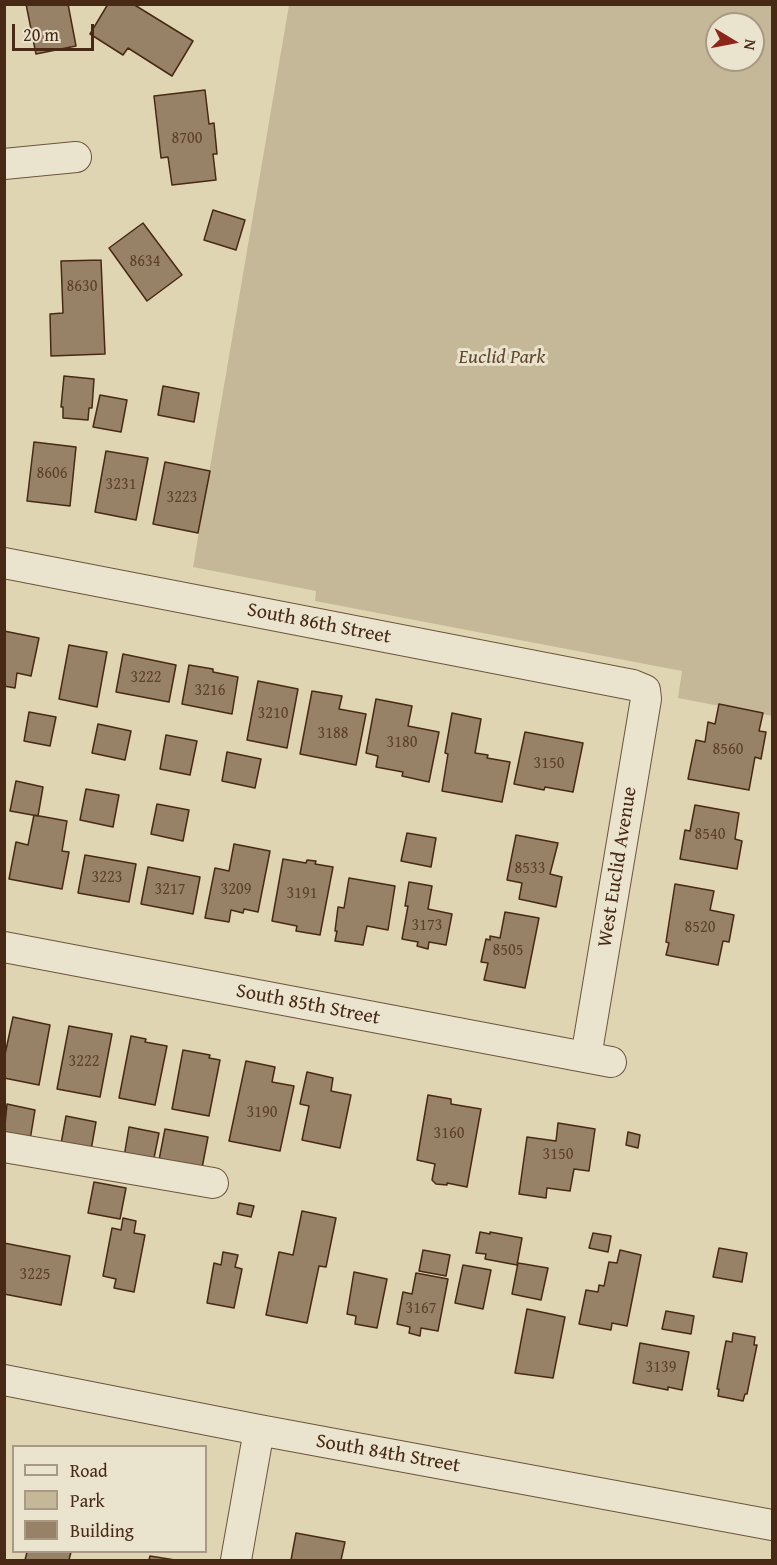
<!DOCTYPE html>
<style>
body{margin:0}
#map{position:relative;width:777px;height:1565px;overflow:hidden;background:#dfd5b3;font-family:"Gentium Book Plus",serif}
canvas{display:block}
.frame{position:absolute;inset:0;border:6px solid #482915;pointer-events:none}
.legend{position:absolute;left:12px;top:1445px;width:195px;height:108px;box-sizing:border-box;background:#eae4ce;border:2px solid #a99984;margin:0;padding:8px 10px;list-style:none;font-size:18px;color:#482915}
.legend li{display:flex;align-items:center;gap:12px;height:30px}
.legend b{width:30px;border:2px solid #a99984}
.north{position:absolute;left:705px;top:12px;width:60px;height:60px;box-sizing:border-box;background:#eae4ce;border:2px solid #a99984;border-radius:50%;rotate:100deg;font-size:16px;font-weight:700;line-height:24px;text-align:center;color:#482915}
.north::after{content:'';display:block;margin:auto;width:21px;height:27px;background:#8f2418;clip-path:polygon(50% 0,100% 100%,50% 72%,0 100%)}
.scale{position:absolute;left:12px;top:24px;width:82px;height:27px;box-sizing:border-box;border:3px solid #482915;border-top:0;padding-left:8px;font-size:18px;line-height:21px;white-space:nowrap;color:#482915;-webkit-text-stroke:4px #eae4ce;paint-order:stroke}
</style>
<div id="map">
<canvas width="777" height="1565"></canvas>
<div class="frame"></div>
<ul class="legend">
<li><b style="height:8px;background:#eae4ce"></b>Road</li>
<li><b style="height:16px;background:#c5b898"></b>Park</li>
<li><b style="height:16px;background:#978267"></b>Building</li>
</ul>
<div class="north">N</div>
<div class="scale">20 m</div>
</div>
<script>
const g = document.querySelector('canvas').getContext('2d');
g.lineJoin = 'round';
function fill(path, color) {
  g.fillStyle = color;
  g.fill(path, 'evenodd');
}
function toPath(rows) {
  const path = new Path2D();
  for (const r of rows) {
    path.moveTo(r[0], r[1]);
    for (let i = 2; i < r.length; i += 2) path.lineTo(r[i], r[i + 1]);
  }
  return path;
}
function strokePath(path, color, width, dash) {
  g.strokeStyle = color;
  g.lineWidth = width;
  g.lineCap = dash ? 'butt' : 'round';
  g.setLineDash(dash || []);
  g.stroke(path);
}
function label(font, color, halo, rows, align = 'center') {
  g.font = font + ' "Gentium Book Plus",serif';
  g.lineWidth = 6;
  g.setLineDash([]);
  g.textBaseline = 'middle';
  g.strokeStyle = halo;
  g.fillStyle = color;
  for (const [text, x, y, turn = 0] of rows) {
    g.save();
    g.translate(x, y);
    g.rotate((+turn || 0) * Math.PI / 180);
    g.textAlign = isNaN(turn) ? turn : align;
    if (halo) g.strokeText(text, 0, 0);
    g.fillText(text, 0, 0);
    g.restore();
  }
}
fill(toPath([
 [289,5,772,5,772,716,678,698,682,671,315,601,316,591,193,567],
 [717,24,753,24,753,60,717,60]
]), '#c5b898');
const building = toPath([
 [26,4,68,4,76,46,36,54,26,4],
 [108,4,133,4,193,41,172,76,128,48,123,55,90,34,108,4],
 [205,90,209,124,214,123,217,154,213,154,216,180,172,185,168,157,161,158,154,96,205,90],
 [213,210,245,220,236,250,204,240,213,210],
 [143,223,182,275,147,301,109,248,143,223],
 [101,260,105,354,51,356,50,314,63,313,61,261,101,260],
 [64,376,94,379,92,408,89,408,88,420,63,418,63,407,61,407,64,376],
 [163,386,199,393,194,422,158,415,163,386],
 [100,395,127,400,121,432,93,427,100,395],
 [34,442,76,447,70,506,27,501,34,442],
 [106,451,148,458,136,520,95,512,106,451],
 [165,462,210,471,198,533,153,524,165,462],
 [4,631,39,638,31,676,17,673,15,688,4,686,4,631],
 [69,645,107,652,97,707,59,699,69,645],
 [123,654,176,665,169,702,116,692,123,654],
 [189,665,213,669,213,672,238,677,232,714,182,704,189,665],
 [258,681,298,689,287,748,247,740,258,681],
 [312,691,342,696,339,709,366,714,356,765,300,754,312,691],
 [376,699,412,706,408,726,439,732,429,782,402,776,403,772,376,767,378,756,366,753,376,699],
 [719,704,763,713,759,731,766,732,761,759,755,757,749,790,688,779,696,740,705,742,708,722,715,724,719,704],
 [29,712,56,717,50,746,24,741,29,712],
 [452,713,481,719,475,753,488,755,487,758,510,762,502,802,442,791,448,754,445,753,452,713],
 [98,724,131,731,125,760,92,753,98,724],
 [525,732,583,743,573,792,545,787,544,790,514,784,525,732],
 [166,735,197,741,190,775,160,769,166,735],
 [227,752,261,759,255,788,222,781,227,752],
 [16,781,43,787,38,816,10,811,16,781],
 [86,789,119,795,113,827,80,820,86,789],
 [157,804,189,810,183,841,151,834,157,804],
 [695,805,739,813,735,839,742,841,737,869,680,859,685,830,690,831,695,805],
 [34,815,67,821,62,851,69,852,62,889,9,879,16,842,28,845,34,815],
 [407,833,436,838,431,867,401,861,407,833],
 [516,835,558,843,550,874,562,877,556,907,519,899,522,883,507,880,516,835],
 [234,844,270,851,258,912,244,909,243,913,231,910,229,922,205,918,215,868,229,871,234,844],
 [85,855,136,864,129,902,78,893,85,855],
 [283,859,306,863,307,860,316,861,315,864,333,867,320,935,296,931,297,926,272,921,283,859],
 [148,867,200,877,193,914,141,904,148,867],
 [349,878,395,886,388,930,367,926,363,945,335,941,337,931,335,931,338,907,344,908,349,878],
 [409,882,432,886,428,909,452,914,446,945,429,942,428,949,417,946,418,942,402,939,408,906,405,906,409,882],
 [675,884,714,891,710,910,734,915,729,942,723,941,718,965,666,955,669,943,666,942,675,884],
 [505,912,539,918,525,988,484,980,488,963,481,962,486,939,490,940,490,936,500,938,505,912],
 [13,1017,50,1025,39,1085,4,1078,4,1059,13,1017],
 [69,1026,112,1034,100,1097,57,1089,69,1026],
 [131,1036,146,1039,145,1042,167,1046,155,1105,119,1098,131,1036],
 [183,1050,210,1055,209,1058,220,1060,209,1116,172,1109,183,1050],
 [246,1061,275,1067,272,1082,294,1086,280,1151,229,1141,246,1061],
 [307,1072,333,1078,331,1091,351,1095,340,1148,302,1140,309,1106,300,1104,307,1072],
 [428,1095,451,1099,451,1104,481,1109,467,1187,447,1183,447,1185,436,1184,432,1180,435,1164,417,1160,428,1095],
 [7,1104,35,1110,30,1140,4,1135,7,1104],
 [66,1116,96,1122,91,1150,61,1144,66,1116],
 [558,1123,595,1129,589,1171,574,1169,570,1191,547,1188,546,1198,519,1194,527,1137,556,1141,558,1123],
 [129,1127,159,1133,153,1163,124,1157,129,1127],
 [165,1129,208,1137,202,1168,159,1160,165,1129],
 [628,1132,640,1135,638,1148,626,1145,628,1132],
 [94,1182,126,1188,120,1219,88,1213,94,1182],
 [239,1203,254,1206,251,1217,237,1214,239,1203],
 [302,1211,336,1218,326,1267,319,1266,307,1323,266,1315,279,1252,293,1255,302,1211],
 [123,1218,136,1221,134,1233,145,1235,134,1292,114,1288,116,1279,103,1276,112,1228,121,1230,123,1218],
 [480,1232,490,1234,490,1232,522,1238,517,1265,485,1259,486,1254,476,1253,480,1232],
 [593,1233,611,1236,608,1252,589,1248,593,1233],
 [4,1243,70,1256,61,1305,4,1294,4,1243],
 [719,1248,747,1253,742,1282,713,1277,719,1248],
 [423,1250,450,1255,446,1276,419,1271,423,1250],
 [620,1250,641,1255,627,1326,612,1323,611,1330,579,1324,586,1290,598,1292,599,1285,604,1286,609,1262,617,1263,620,1250],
 [223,1252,238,1255,235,1267,242,1269,234,1308,207,1303,214,1263,221,1265,223,1252],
 [518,1263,548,1268,541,1300,512,1294,518,1263],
 [463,1265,491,1270,483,1309,455,1303,463,1265],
 [354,1272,387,1279,377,1328,355,1324,356,1316,347,1314,354,1272],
 [416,1273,448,1279,438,1331,421,1328,420,1336,409,1333,410,1327,397,1324,403,1292,412,1294,416,1273],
 [527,1309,565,1317,553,1378,515,1373,527,1309],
 [666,1311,694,1316,691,1334,662,1329,666,1311],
 [733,1333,755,1337,754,1345,757,1345,747,1394,745,1394,743,1401,718,1396,719,1389,717,1389,726,1341,732,1342,733,1333],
 [640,1343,689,1352,682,1390,668,1387,668,1390,633,1383,640,1343],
 [296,1533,345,1542,341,1560,291,1560,296,1533],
 [27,1552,71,1552,69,1560,25,1560,27,1552],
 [150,1556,175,1560,149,1560,150,1556]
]);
fill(building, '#978267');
strokePath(building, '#482915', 1.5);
const minor = toPath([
 [4,164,76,157],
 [4,563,633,685,645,690,646,699,586,1057],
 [4,947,611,1062],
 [4,1147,213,1183],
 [4,1380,259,1430,772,1525],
 [236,1560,259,1430]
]);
strokePath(minor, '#6e543c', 32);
strokePath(minor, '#eae4ce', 30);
label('16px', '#5c3f2a', null, [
 ["8700",187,139],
 ["8634",145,262],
 ["8630",82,287],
 ["8606",52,474],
 ["3231",121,485],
 ["3223",182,498],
 ["3222",146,678],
 ["3216",210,691],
 ["3210",273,714],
 ["3188",333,734],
 ["3180",402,743],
 ["8560",728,750],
 ["3150",549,764],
 ["8540",710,835],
 ["8533",530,869],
 ["3223",107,878],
 ["3217",170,890],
 ["3209",236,890],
 ["3191",302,894],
 ["3173",427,926],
 ["8520",700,928],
 ["8505",508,951],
 ["3222",84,1062],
 ["3190",262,1113],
 ["3160",449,1134],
 ["3150",558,1155],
 ["3225",35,1275],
 ["3167",421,1309],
 ["3139",661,1368]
]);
label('italic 20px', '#61462f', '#eae4ce', [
 ["Euclid Park",502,358]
]);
label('20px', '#482915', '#eae4ce', [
 ["South 86th Street",319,624,11],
 ["West Euclid Avenue",618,867,-81],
 ["South 85th Street",308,1005,11],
 ["South 84th Street",388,1454,10]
]);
</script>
